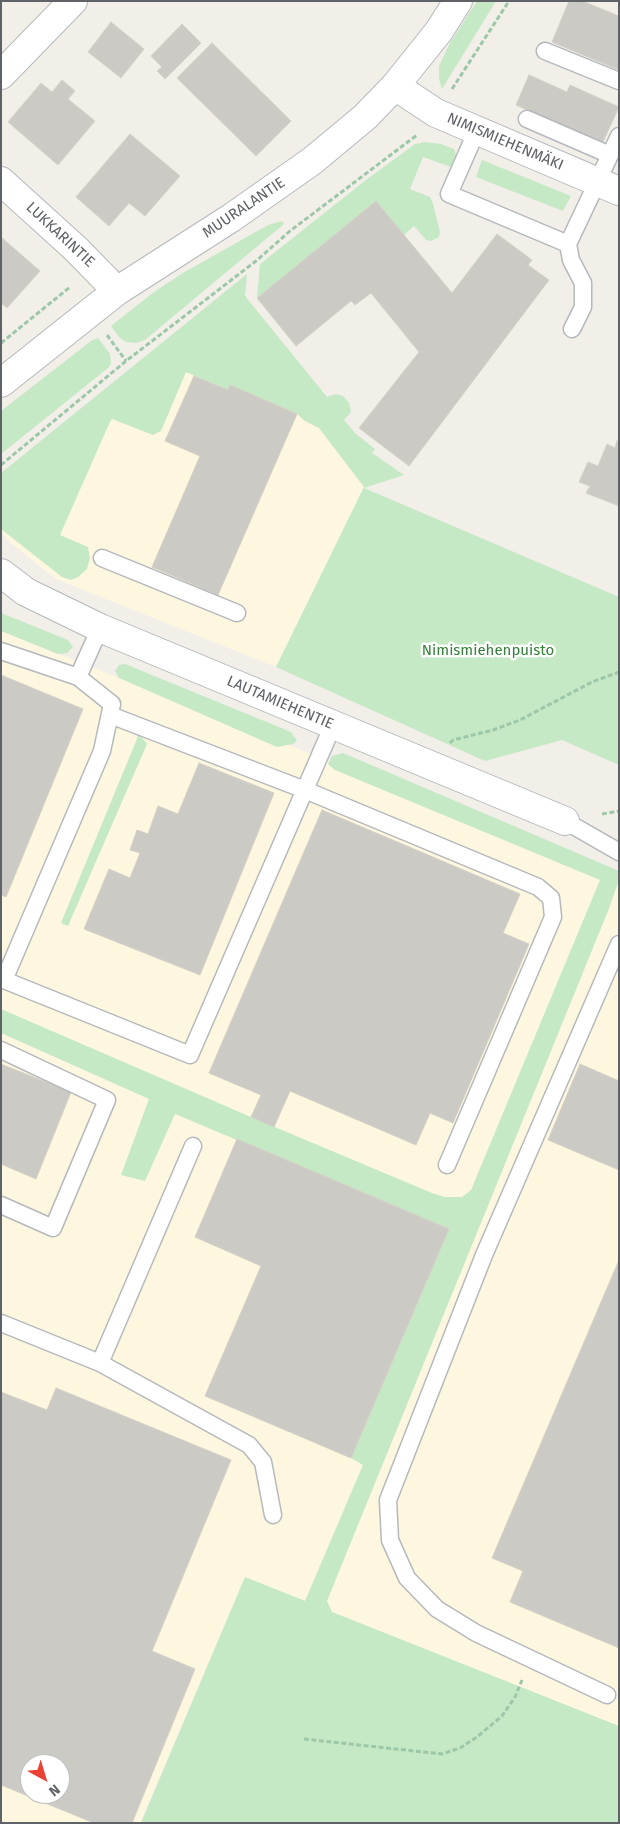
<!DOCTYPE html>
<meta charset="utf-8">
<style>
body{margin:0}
#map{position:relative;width:620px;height:1824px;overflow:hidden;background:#f1efe8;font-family:"Fira Sans",sans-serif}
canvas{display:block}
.frame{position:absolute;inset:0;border:2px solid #5f6368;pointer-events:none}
.north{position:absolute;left:20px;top:1754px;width:50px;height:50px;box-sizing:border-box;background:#fff;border:1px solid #bfc1c3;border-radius:50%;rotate:141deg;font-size:14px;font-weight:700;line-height:20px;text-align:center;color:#5f6368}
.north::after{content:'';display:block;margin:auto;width:18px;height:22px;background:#ea4335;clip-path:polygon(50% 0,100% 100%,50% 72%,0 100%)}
</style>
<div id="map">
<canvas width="620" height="1824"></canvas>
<div class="frame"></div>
<div class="north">N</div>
</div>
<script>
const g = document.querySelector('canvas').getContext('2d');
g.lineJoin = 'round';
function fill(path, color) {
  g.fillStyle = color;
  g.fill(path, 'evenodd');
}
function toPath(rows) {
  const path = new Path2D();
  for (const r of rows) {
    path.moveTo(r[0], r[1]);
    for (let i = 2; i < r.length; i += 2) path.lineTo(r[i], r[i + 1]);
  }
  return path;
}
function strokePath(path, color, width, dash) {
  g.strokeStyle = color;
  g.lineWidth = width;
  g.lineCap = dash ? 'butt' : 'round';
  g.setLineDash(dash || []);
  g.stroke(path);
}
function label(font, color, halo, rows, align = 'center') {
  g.font = font + ' "Fira Sans",sans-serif';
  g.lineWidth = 5;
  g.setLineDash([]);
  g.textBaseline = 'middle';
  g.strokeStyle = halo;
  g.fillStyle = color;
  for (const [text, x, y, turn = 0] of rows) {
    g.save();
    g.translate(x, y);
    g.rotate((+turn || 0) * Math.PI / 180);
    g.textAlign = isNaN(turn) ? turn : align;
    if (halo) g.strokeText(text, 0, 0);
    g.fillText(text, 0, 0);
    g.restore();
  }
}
fill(toPath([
 [229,303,367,480,276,667,56,579,8,541,1,531,1,484],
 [1,631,619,876,619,1726,245,1577,140,1823,1,1823],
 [30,1764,60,1764,60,1794,30,1794]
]), '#fef7e0');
fill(toPath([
 [477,1,496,1,442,89,439,79,439,66,450,43],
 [425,142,441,144,454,149,456,155,451,167,423,157,410,189,430,197,433,204,440,232,439,237,431,241,426,240,414,226,404,235,376,201,257,298,260,264,366,180,415,144],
 [482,160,571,196,563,211,476,177],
 [282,221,284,224,145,340,136,343,126,342,119,337,111,326,154,292,183,273,268,225],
 [247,274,245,296,327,397,336,394,343,396,349,403,351,412,344,420,356,434,375,449,372,453,404,475,364,488,619,597,619,765,562,740,485,761,276,667,364,487,319,428,305,421,297,414,230,385,228,390,186,372,161,431,153,435,112,419,109,424,60,535,88,547,90,558,87,569,78,577,71,580,62,577,1,529,1,473],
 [98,338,110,354,111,364,108,368,1,454,1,411,91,341],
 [1,613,68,640,73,647,67,653,58,654,1,631],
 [125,664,291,732,297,741,293,744,277,747,119,678,115,671,119,665],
 [139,734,147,744,68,926,61,923],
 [343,753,619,871,619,880,608,911,327,1601,332,1612,619,1726,619,1823,141,1823,245,1577,305,1601,363,1465,351,1458,449,1229,175,1114,145,1181,121,1175,149,1099,1,1033,1,1009,251,1117,432,1193,445,1197,462,1197,471,1190,600,880,335,770,328,764,332,756]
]), '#c5e8c5');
const building = toPath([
 [569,1,582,1,619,16,619,70,552,42,569,1],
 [111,22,144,49,121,78,88,52,111,22],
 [182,24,201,43,165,79,157,71,162,67,151,56,182,24],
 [212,43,291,121,256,156,177,78,212,43],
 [529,75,567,92,570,85,619,107,602,144,516,105,529,75],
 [62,80,75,91,68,99,95,121,58,165,8,122,41,83,52,92,62,80],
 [130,134,180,176,145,216,129,203,109,226,76,197,130,134],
 [376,201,452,293,497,234,532,260,528,265,549,280,409,466,359,428,419,352,371,293,355,305,351,301,296,346,257,298,376,201],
 [1,237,40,271,7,308,1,303,1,237],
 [194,376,228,390,230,385,297,414,218,595,152,567,200,456,165,441,194,376],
 [617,441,619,442,619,506,586,493,590,486,579,482,588,462,598,466,607,444,615,448,617,441],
 [1,675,83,709,6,897,1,895,1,675],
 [199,763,274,793,200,975,84,929,109,869,130,878,140,853,130,850,137,830,148,834,158,806,178,814,199,763],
 [322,810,520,894,503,933,529,944,453,1123,430,1113,416,1145,290,1091,274,1127,251,1117,261,1095,209,1073,322,810],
 [1,1064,71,1092,36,1179,1,1164,1,1064],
 [580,1064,619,1081,619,1170,548,1140,580,1064],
 [237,1139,449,1229,351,1458,205,1396,261,1266,195,1237,237,1139],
 [619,1260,619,1648,510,1602,523,1571,492,1558,619,1260],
 [56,1388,231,1460,152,1651,195,1669,132,1823,94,1823,1,1785,1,1392,47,1410,56,1388],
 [30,1764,60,1764,60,1794,30,1794,30,1764]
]);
fill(building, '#cccac5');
strokePath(building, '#d6d1c6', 1);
const service = toPath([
 [545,51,619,81],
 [527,119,610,155],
 [477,130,449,194,568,244,619,136],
 [568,244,571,260,583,283,583,307,572,329],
 [102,558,237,613],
 [1,651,78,677,112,704,102,751,4,980,1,979],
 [78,677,100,628],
 [110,715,305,790,538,887,551,898,553,917,447,1165],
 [565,821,619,852],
 [4,980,190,1055,333,725],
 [1,1050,107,1100,53,1228,1,1205],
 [1,1323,100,1363,193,1146],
 [100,1363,249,1445,263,1462,273,1515],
 [607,1695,476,1633,437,1609,407,1578,390,1540,388,1500,484,1255,619,944]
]);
const minor = toPath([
 [1,75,73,1],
 [395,86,436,113,619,191],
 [1,181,76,249,117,291],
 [1,573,26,592,100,628,565,821]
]);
const tertiary = toPath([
 [1,383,117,291,231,218,312,161,365,117,395,86,439,31,458,1]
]);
strokePath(service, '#b5b8bc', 19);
strokePath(minor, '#b5b8bc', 30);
strokePath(tertiary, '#b5b8bc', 30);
strokePath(toPath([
 [452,89,509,1],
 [107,335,126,361],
 [1,343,70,287],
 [1,465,126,361,256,261,290,231,417,135],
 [450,743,453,740,493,730,520,720,592,682,619,672],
 [602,814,619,811],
 [304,1739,442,1754,460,1748,477,1737,502,1716,515,1697,522,1680]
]), '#9cc7a9', 3, [5, 2.5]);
strokePath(service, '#fff', 16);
strokePath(minor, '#fff', 28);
strokePath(tertiary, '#fff', 28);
label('15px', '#5f6368', '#fff', [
 ["NIMISMIEHENMÄKI",505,142,23],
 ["MUURALANTIE",244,208,-34],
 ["LUKKARINTIE",60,235,43],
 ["LAUTAMIEHENTIE",280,703,23]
]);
label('15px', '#348238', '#fff', [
 ["Nimismiehenpuisto",488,651]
]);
</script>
